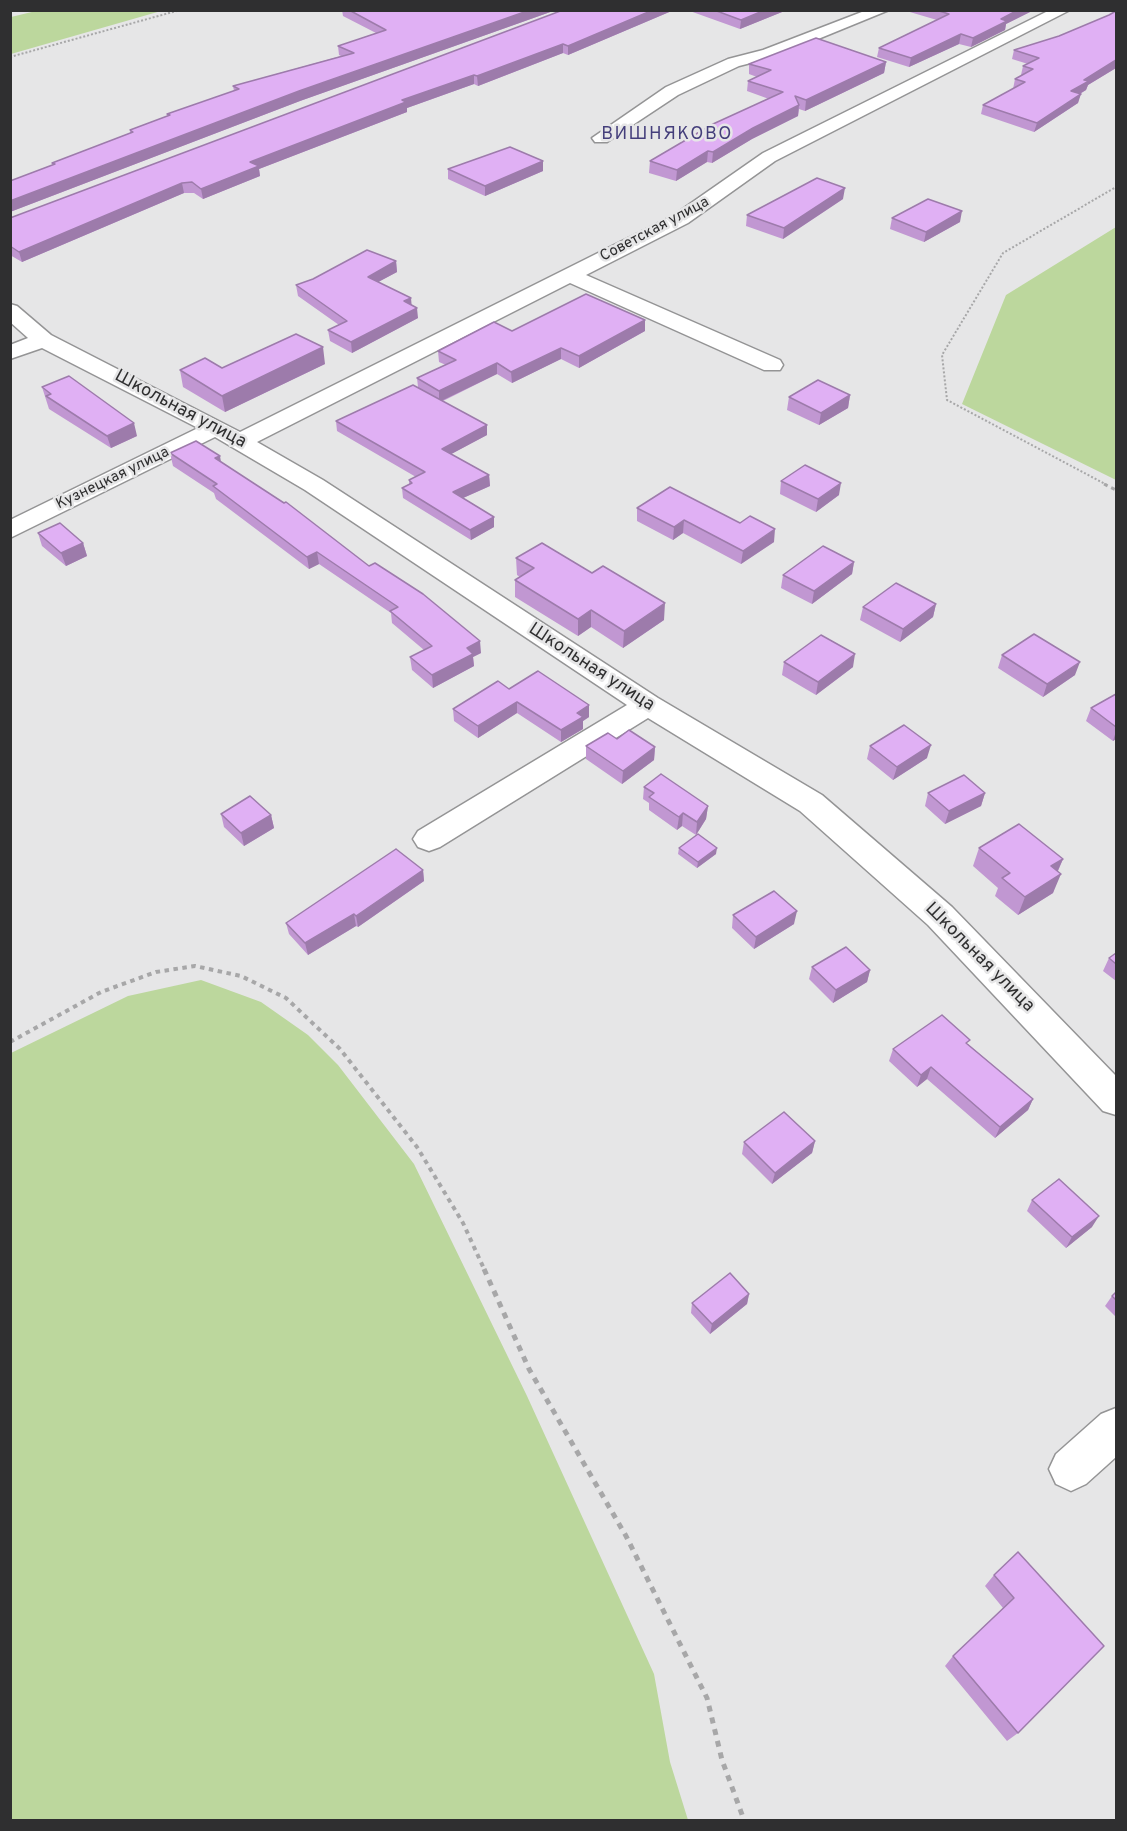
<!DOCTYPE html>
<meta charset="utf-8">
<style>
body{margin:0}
#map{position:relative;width:1127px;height:1831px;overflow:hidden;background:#e6e6e7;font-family:Overpass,sans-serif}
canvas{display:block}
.frame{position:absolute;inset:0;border:12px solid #2f2f30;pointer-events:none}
</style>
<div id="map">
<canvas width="1127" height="1831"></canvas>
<div class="frame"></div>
</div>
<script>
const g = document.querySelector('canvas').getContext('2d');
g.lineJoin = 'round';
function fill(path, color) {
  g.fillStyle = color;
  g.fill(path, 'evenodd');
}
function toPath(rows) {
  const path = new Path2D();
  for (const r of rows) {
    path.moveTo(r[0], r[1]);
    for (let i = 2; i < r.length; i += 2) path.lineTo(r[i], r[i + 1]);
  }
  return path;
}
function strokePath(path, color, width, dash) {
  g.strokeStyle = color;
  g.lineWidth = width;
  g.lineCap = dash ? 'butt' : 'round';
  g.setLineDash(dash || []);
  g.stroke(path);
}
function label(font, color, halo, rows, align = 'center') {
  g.font = font + ' Overpass,sans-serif';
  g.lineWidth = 5;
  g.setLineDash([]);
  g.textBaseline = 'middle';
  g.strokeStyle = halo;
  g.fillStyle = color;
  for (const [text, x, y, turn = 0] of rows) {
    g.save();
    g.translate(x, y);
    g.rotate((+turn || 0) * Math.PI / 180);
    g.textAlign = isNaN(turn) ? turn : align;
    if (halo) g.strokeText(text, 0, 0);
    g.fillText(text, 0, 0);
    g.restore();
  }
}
fill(toPath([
 [36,11,36,10,161,11,11,54,11,17],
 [1116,227,1116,480,962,404,1006,295],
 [201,980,261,1002,308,1035,338,1065,414,1164,527,1396,654,1674,670,1762,688,1820,11,1820,11,1053,128,996]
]), '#bcd79d');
const minor = toPath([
 [867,10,889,10,774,57,739,66,678,95,607,142,595,142,592,138,666,87,728,59,763,50,867,10],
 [1050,10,1070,10,775,161,688,223,586,275,780,360,783,365,780,370,764,370,570,283,257,442,323,480,658,698,822,795,952,907,1116,1076,1116,1115,1103,1111,928,925,800,811,648,718,440,847,429,851,418,847,413,839,418,831,627,705,305,490,215,437,10,538,10,520,198,428,42,348,10,359,10,345,28,338,10,322,10,304,17,306,51,335,240,432,674,215,763,153,1050,10],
 [1116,1408,1116,1457,1086,1484,1071,1491,1056,1484,1049,1469,1056,1454,1101,1414,1116,1408]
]);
strokePath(minor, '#949495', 3);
strokePath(toPath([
 [10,57,180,10],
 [1107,485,947,400,942,355,1003,253,1116,187]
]), '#a7a7a8', 2, [2, 2]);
strokePath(toPath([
 [1104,484,1116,490]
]), '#a7a7a8', 3, [4, 4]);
strokePath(toPath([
 [10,1042,101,992,156,972,195,966,241,976,286,998,340,1049,417,1147,463,1223,485,1271]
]), '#a7a7a8', 4, [4.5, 4.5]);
strokePath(toPath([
 [484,1269,529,1369,626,1536,707,1698,722,1760,744,1820]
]), '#a7a7a8', 5, [6, 6]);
fill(minor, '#fff');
fill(toPath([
 [342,10,556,10,300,101,10,212,10,181,52,165,52,163,130,133,130,130,167,116,167,114,234,91,233,86,341,56,339,55,338,46,376,33,343,16],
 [563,10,674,10,568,55,563,53,478,86,474,84,407,108,407,112,259,169,260,176,203,199,194,193,184,193,22,262,10,255,10,218],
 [687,10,787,10,740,29],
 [903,10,1034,10,1006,24,1005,30,971,47,959,44,909,67,877,57,879,48,937,20],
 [1116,11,1116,68,1088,85,1086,90,1080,94,1078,103,1034,132,981,114,983,105,1013,89,1015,79,1022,76,1021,75,1023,66,1028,64,1012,59,1014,50,1059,36,1109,15],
 [886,62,884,73,805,111,799,109,798,116,752,139,712,163,707,162,676,181,649,173,650,161,769,99,747,91,748,81,757,77,749,74,749,64],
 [448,169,543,171,485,196,448,179],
 [843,199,783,239,746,226,747,215],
 [892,218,960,222,924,242,890,229],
 [396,261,397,272,378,282,411,298,411,305,418,318,352,353,330,341,328,330,339,325,298,296,296,285],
 [645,320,645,331,579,368,561,359,512,383,497,374,443,401,487,435,451,454,489,475,490,486,463,498,494,517,494,527,471,540,403,498,402,488,409,484,409,480,416,477,337,431,336,421,418,387,417,378,446,365,439,362,438,351,512,331],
 [325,364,225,412,183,387,180,370],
 [42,387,137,436,111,448,49,409],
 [850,395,848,408,819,425,787,410,789,397],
 [170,453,221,462,481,653,473,657,474,666,433,688,412,670,410,657,424,650,392,623,391,613,319,564,309,569,216,499,214,493,173,466],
 [781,481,839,495,816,512,780,494],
 [637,508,774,542,741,564,683,533,673,540,637,521],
 [38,533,83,543,87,556,66,566,42,546],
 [516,558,664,620,623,648,591,627,578,636,515,597,515,580,520,577,517,575],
 [854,562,852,574,812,604,781,588,783,575],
 [936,604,933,617,900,642,860,620,863,607],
 [1002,655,1075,675,1043,697,998,668],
 [784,662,853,667,816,695,782,675],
 [509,689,589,705,589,717,583,721,583,729,561,742,517,713,478,738,454,721,453,709],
 [1116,694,1116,739,1113,741,1086,721,1091,708],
 [617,739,655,747,654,760,622,784,586,759,586,746],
 [870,746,927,758,893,780,867,759],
 [644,787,708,806,706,819,696,835,682,826,677,830,649,810,649,803,643,799],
 [928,793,985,793,981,806,945,824,925,806],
 [221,814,271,815,274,828,244,846,224,827],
 [679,848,716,854,697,868,678,854],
 [979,848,1063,859,1058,871,1053,893,1018,915,995,896,998,888,973,866],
 [423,870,424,881,358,927,356,926,308,955,289,934,286,923],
 [733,915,794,924,754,949,732,928],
 [1116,953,1116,981,1103,971,1109,958],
 [812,967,870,970,867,982,833,1003,809,979],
 [968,1044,1033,1099,1028,1110,995,1138,927,1079,917,1087,889,1061,893,1049],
 [815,1141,812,1153,772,1184,742,1154,744,1142],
 [1032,1200,1092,1227,1066,1248,1027,1211],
 [1116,1292,1116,1317,1105,1306,1112,1296],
 [749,1294,747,1304,710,1334,691,1313,692,1303],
 [1018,1552,1018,1733,1007,1741,945,1666,953,1656,1003,1608,985,1586,994,1575]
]), '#c197d2');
fill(toPath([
 [530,10,556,10,300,101,10,212,10,201,299,91],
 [653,10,674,10,568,55,568,46],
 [765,10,787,10,740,29,741,20],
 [1018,10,1034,10,1006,24,1005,30,971,47,973,38,1001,19],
 [961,34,959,44,909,67,911,58],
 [563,44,563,53,478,86,477,76],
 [1116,60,1116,68,1088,85,1086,90,1069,100,1071,91,1084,80],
 [886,62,884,73,805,111,806,100],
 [474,75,474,84,407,108,407,112,259,169,260,176,203,199,201,189,250,162,402,100],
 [1081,94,1078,103,1034,132,1037,123],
 [799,105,798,116,752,139,712,163,713,152,753,128],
 [708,151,707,162,676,181,677,170],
 [543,161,543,171,485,196,485,186],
 [182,183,184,193,22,262,19,252],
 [845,188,843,199,783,239,784,228],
 [962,211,960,222,924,242,926,232],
 [396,261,397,272,369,287,368,277],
 [411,298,412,309,404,301],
 [417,308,418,318,352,353,351,342],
 [645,320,645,331,579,368,579,356],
 [323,347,325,364,225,412,222,396],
 [561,348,561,359,512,383,511,372],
 [497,363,497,374,439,402,439,391],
 [850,395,848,408,819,425,821,413],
 [134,423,137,436,111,448,107,436],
 [487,425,487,435,442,459,442,449],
 [220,456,222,468,215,458],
 [489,475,490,486,454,502,453,492],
 [841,483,839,495,816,512,818,499],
 [494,517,494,527,471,540,470,530],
 [684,520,683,533,673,540,674,527],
 [775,529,774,542,741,564,743,551],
 [83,543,87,556,66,566,61,553],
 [317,552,319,564,309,569,307,557],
 [854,562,852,574,812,604,814,591],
 [665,603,664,620,623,648,624,631],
 [936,604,933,617,900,642,903,629],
 [591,610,591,627,578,636,578,619],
 [480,641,481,653,473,657,474,666,433,688,432,675,467,648],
 [855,654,853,667,816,695,818,682],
 [1080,662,1075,675,1043,697,1047,684],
 [517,702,517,713,478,738,478,726],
 [589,705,589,717,583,721,583,729,561,742,561,730,577,713],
 [1116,731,1116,739,1113,741],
 [931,745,927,758,893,780,897,767],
 [655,747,654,760,622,784,623,771],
 [985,793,981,806,945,824,949,811],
 [708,806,706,819,696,835,697,822],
 [683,813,682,826,677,830,679,817],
 [271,815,274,828,244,846,241,833],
 [717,848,716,854,697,868,698,862],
 [1063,859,1055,877,1061,874,1053,893,1018,915,1025,897,1051,866],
 [423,870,424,881,358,927,356,916],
 [797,911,794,924,754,949,756,937],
 [354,914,356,926,308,955,305,943],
 [870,970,867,982,833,1003,836,990],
 [931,1067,927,1079,917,1087,921,1075],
 [1033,1099,1028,1110,995,1138,1000,1127],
 [815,1141,812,1153,772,1184,775,1173],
 [1099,1216,1092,1227,1066,1248,1072,1237],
 [749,1294,747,1304,710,1334,712,1324]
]), '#9d7bab');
const building = toPath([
 [349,10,530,10,299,91,10,201,10,181,55,164,52,163,133,132,130,130,170,115,167,114,239,89,233,86,354,53,338,46,386,30,349,10],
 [563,10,653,10,568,46,563,44,477,76,474,75,402,100,406,102,250,162,259,166,201,189,192,182,182,183,19,252,10,246,10,218,563,10],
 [714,10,765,10,741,20,714,10],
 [936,10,1018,10,1001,19,1007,21,973,38,961,34,911,58,879,48,949,14,936,10],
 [1116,11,1116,60,1084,80,1089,81,1071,91,1081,94,1037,123,983,105,1025,82,1015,79,1033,69,1023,66,1039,58,1014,50,1059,36,1109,15,1116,11],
 [816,38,886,62,806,100,795,96,799,105,753,128,713,152,708,151,677,170,650,161,713,124,783,92,748,81,771,70,749,64,816,38],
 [510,147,543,161,485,186,448,169,510,147],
 [817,178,845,188,784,228,747,215,817,178],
 [928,199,962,211,926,232,892,218,928,199],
 [367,250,396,261,368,277,411,298,404,301,417,308,351,342,328,330,347,321,296,285,313,279,367,250],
 [586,294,645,320,579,356,561,348,511,372,497,363,439,391,417,378,456,360,438,351,494,322,512,331,586,294],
 [296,334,323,347,222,396,180,370,205,358,222,368,296,334],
 [69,376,134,423,107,436,46,396,51,394,42,387,69,376],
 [818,380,850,395,821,413,789,397,818,380],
 [413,385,487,425,442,449,489,475,453,492,494,517,470,530,402,488,412,483,409,480,425,472,336,421,413,385],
 [196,441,220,456,215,458,284,503,286,502,369,566,375,563,423,594,480,641,467,648,473,654,432,675,410,657,432,646,390,611,398,607,317,552,307,557,213,486,217,484,170,453,196,441],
 [805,465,841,483,818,499,781,481,805,465],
 [670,487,740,523,750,516,775,529,743,551,684,520,674,527,637,508,670,487],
 [60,523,83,543,61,553,38,533,60,523],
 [542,543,592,573,603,566,665,603,624,631,591,610,578,619,515,580,534,568,516,558,542,543],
 [823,546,854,562,814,591,783,575,823,546],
 [896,583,936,604,903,629,863,607,896,583],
 [1034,634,1080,662,1047,684,1002,655,1034,634],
 [821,635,855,654,818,682,784,662,821,635],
 [538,671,589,705,577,713,583,717,561,730,517,702,478,726,453,709,498,681,509,689,538,671],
 [1116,694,1116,727,1091,708,1116,694],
 [904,725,931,745,897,767,870,746,904,725],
 [629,730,655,747,623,771,586,746,608,733,617,739,629,730],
 [661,774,708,806,697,822,683,813,679,817,649,797,654,793,644,787,661,774],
 [964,775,985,793,949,811,928,793,964,775],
 [250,796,271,815,241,833,221,814,250,796],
 [1019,824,1063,859,1051,866,1061,874,1025,897,1002,878,1010,873,979,848,1019,824],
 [698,834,717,848,698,862,679,848,698,834],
 [396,849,423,870,356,916,354,914,305,943,286,923,396,849],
 [774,891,797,911,756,937,733,915,774,891],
 [846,947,870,970,836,990,812,967,846,947],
 [1116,953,1116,964,1109,958,1116,953],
 [942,1015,970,1040,966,1043,1033,1099,1000,1127,931,1067,921,1075,893,1049,942,1015],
 [784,1112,815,1141,775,1173,744,1142,784,1112],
 [1059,1179,1099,1216,1072,1237,1032,1200,1059,1179],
 [730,1273,749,1294,712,1324,692,1303,730,1273],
 [1116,1292,1116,1300,1112,1296,1116,1292],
 [1018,1552,1104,1646,1018,1733,953,1656,1014,1598,994,1575,1018,1552]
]);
fill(building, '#e0b0f4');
strokePath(building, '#9d7bab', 1.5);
label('15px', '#2f2f30', '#e6e6e7', [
 ["Советская улица",655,230,-28],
 ["Кузнецкая улица",113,479,-26]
]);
g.letterSpacing = '1.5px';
label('18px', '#443e7b', '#e6e6e7', [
 ["ВИШНЯКОВО",667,135]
]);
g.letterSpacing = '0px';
label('18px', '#2f2f30', '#e6e6e7', [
 ["Школьная улица",180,410,28],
 ["Школьная улица",591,668,33],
 ["Школьная улица",979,958,45]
]);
</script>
